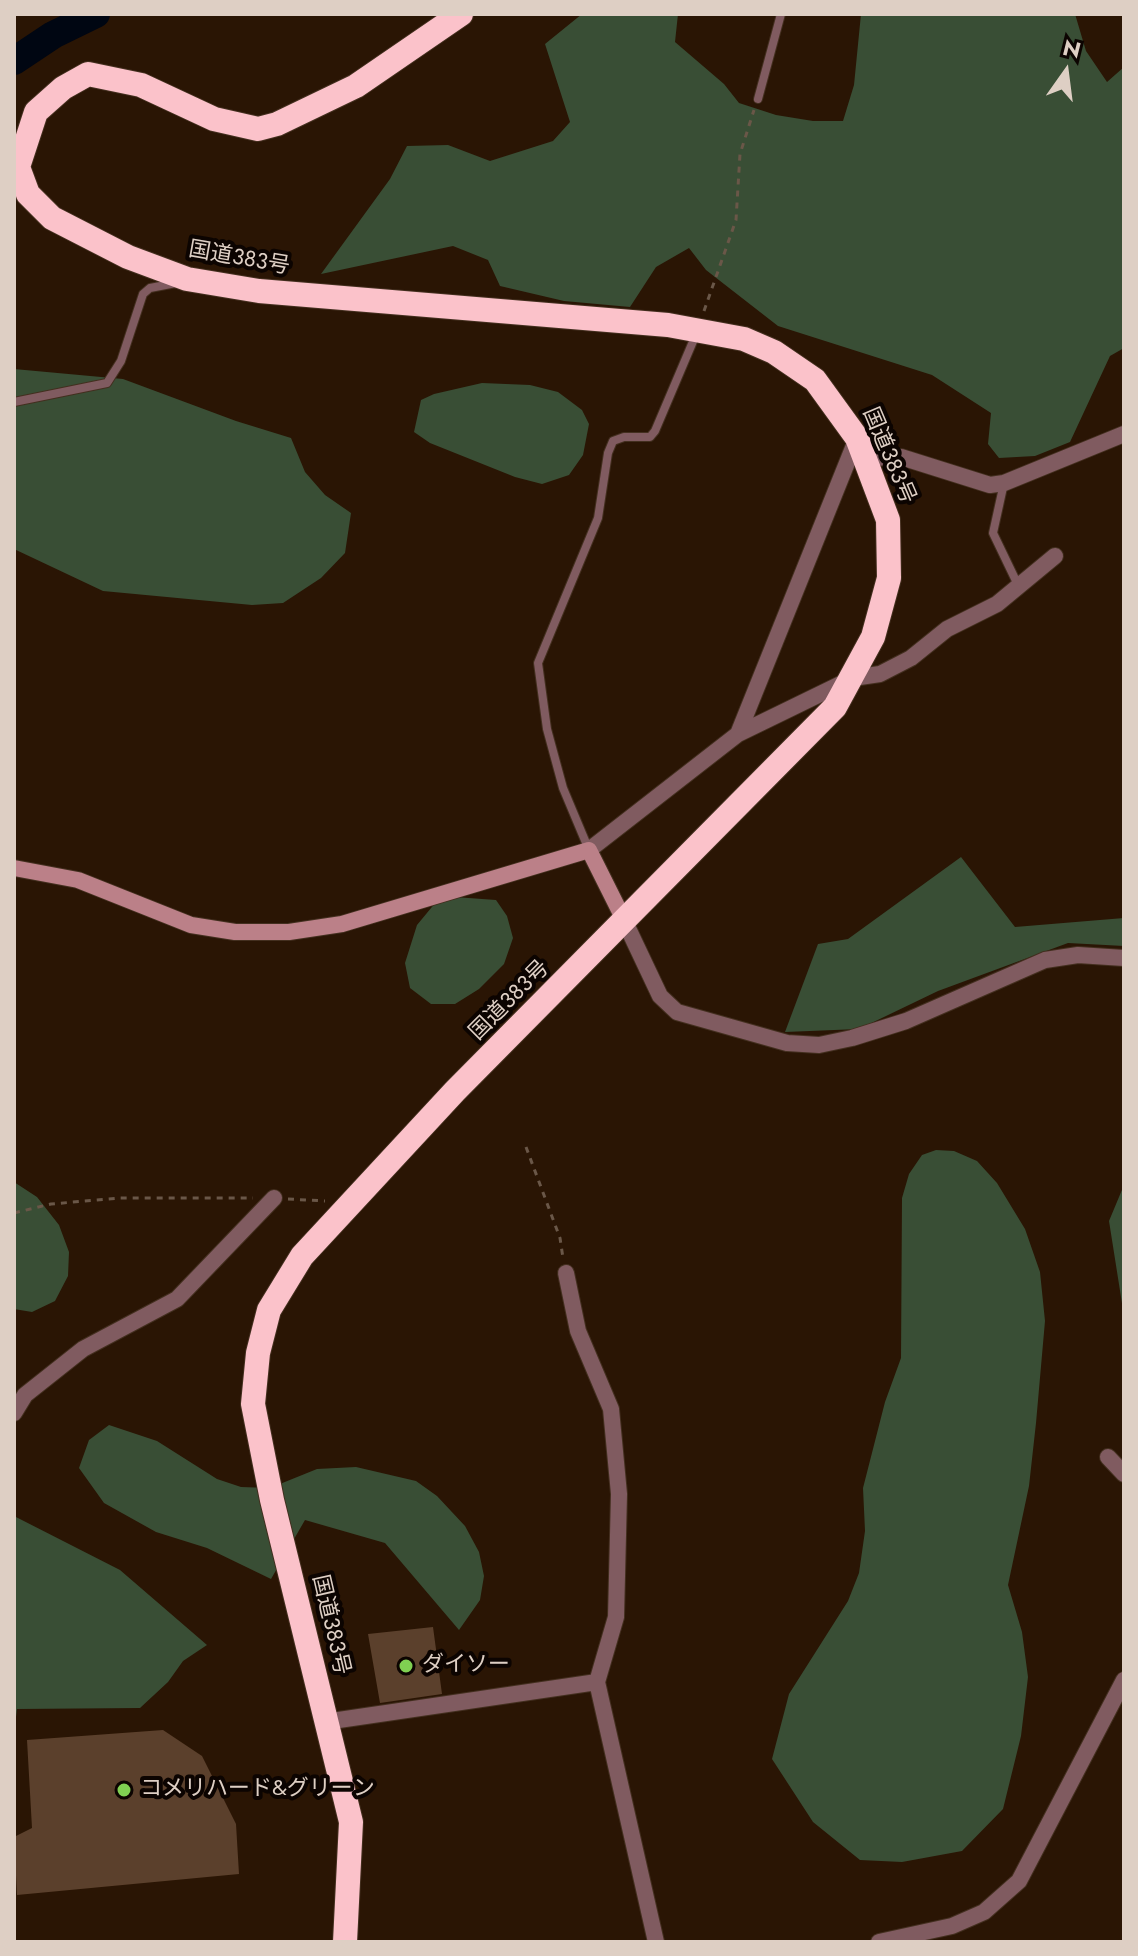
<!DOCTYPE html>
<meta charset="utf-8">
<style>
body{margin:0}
#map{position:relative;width:1138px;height:1956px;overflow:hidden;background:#2a1504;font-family:Jost,sans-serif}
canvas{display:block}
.frame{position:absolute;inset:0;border:16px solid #decfc4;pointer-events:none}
.north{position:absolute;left:1026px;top:32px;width:80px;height:80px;-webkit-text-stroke:6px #0c0401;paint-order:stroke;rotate:14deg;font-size:22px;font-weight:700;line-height:32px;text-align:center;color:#decfc4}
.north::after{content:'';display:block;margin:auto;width:28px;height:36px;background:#decfc4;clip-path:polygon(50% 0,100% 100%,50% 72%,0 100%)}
</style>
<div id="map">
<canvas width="1138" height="1956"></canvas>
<div class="frame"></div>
<div class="north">N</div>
</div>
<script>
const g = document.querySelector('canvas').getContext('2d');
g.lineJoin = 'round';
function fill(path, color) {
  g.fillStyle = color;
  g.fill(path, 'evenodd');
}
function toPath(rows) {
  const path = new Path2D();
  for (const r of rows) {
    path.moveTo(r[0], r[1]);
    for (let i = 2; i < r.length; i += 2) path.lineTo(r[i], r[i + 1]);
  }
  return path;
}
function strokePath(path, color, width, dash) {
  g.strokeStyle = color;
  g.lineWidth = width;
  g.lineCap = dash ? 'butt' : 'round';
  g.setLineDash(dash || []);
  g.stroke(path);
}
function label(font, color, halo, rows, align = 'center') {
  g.font = font + ' Jost,"Noto Sans JP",sans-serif';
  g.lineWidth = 8;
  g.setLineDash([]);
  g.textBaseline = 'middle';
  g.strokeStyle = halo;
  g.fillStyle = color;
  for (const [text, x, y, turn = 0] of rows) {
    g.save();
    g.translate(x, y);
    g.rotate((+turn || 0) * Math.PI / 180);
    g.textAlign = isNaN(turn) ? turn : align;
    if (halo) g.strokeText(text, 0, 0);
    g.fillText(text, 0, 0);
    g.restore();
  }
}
fill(toPath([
 [582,14,678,14,675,42,724,84,739,103,776,115,813,121,843,121,854,85,861,14,1075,14,1086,51,1107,82,1124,67,1124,348,1110,356,1070,442,1035,456,999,458,988,444,991,413,932,375,778,326,706,270,689,248,656,267,630,307,564,301,500,286,488,260,453,246,321,274,390,179,407,146,448,145,490,161,553,141,570,122,545,44],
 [14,369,123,379,236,421,291,438,305,472,325,495,351,513,345,553,321,578,283,603,252,605,103,591,14,549],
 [482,383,530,385,558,392,582,410,589,424,583,455,569,475,542,484,515,477,430,443,414,432,421,400,434,394],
 [961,857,1015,927,1124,918,1124,946,1068,943,938,991,859,1029,785,1032,818,944,848,939],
 [441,896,496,900,507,916,513,938,504,964,479,989,455,1004,431,1004,410,988,405,963,417,925],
 [936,1150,954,1151,977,1161,997,1183,1025,1229,1040,1272,1045,1321,1036,1423,1029,1486,1008,1585,1022,1632,1028,1677,1021,1736,1003,1809,962,1851,902,1862,860,1860,813,1822,772,1759,789,1694,848,1601,859,1573,865,1531,863,1488,885,1402,901,1358,902,1198,909,1174,922,1155],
 [14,1182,37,1197,59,1225,69,1252,68,1276,55,1301,32,1312,14,1309],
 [1124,1185,1124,1316,1109,1221],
 [109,1425,157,1441,217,1479,241,1487,270,1488,317,1469,356,1467,416,1481,437,1496,465,1526,479,1552,484,1576,480,1600,459,1630,385,1543,305,1520,271,1579,207,1548,156,1532,104,1503,79,1468,89,1440],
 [14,1516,120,1570,207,1645,183,1661,168,1682,140,1708,17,1709,14,1733]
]), '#394e35');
strokePath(toPath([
 [14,61,53,35,96,14]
]), '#000612', 28);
fill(toPath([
 [433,1627,442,1694,380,1703,368,1634],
 [163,1730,202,1756,236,1824,239,1874,17,1895,14,1837,32,1828,27,1740]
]), '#5b402c');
const lane = toPath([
 [758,99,781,14],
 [14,402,107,383,121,361,143,294,150,288,176,283],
 [1004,483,993,533,1018,585],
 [589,850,563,788,547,729,538,663,598,518,608,453,613,441,624,437,650,437,655,431,697,332]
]);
const street = toPath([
 [865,458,901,457,990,485,1004,483,1124,434],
 [738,734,857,438],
 [589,850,738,734,853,678,880,674,911,658,947,629,997,604,1055,556],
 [625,922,660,996,677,1012,787,1043,819,1045,852,1038,906,1021,1045,960,1078,955,1124,958],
 [566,1273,578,1331,611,1409,619,1494,616,1617,597,1682,656,1942],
 [14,1413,25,1395,83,1349,177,1299,274,1198],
 [1108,1457,1124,1474],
 [325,1722,597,1682],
 [879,1942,952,1926,984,1912,1019,1881,1124,1680]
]);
const secondary = toPath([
 [14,868,78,880,191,925,235,932,289,932,342,924,589,850,625,922]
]);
const highway = toPath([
 [345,1942,351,1822,272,1500,253,1404,258,1353,269,1310,302,1256,455,1091,835,707,873,637,889,578,888,520,857,438,815,380,774,352,744,339,668,325,259,291,187,279,128,257,52,218,28,194,18,167,36,112,63,88,88,74,141,85,214,119,258,129,277,124,356,86,461,14]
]);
strokePath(lane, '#432f1f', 10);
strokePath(street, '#432f1f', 18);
strokePath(secondary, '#432f1f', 18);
strokePath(highway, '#432f1f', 26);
strokePath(toPath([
 [704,311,736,220,740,154,754,110],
 [526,1147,560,1238,563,1258],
 [288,1199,325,1201],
 [14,1213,51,1204,120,1198,253,1198]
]), '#6a5748', 3, [6, 6]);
strokePath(lane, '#805b60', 8);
strokePath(street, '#805b60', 16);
strokePath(secondary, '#bb8088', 16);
strokePath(highway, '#fbc2ca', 24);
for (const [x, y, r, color] of [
 [406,1666,8,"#80d052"],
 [124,1790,8,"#80d052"]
]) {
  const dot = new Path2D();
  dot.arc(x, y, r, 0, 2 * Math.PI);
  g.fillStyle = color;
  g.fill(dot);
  strokePath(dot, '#0c0401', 3);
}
label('22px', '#decfc4', '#0c0401', [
 ["国道383号",239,259,10],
 ["国道383号",888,456,67],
 ["国道383号",510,1001,-45],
 ["国道383号",330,1625,77]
]);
label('22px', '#decfc4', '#0c0401', [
 ["ダイソー",422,1666],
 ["コメリハード&グリーン",140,1790]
], 'left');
</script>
